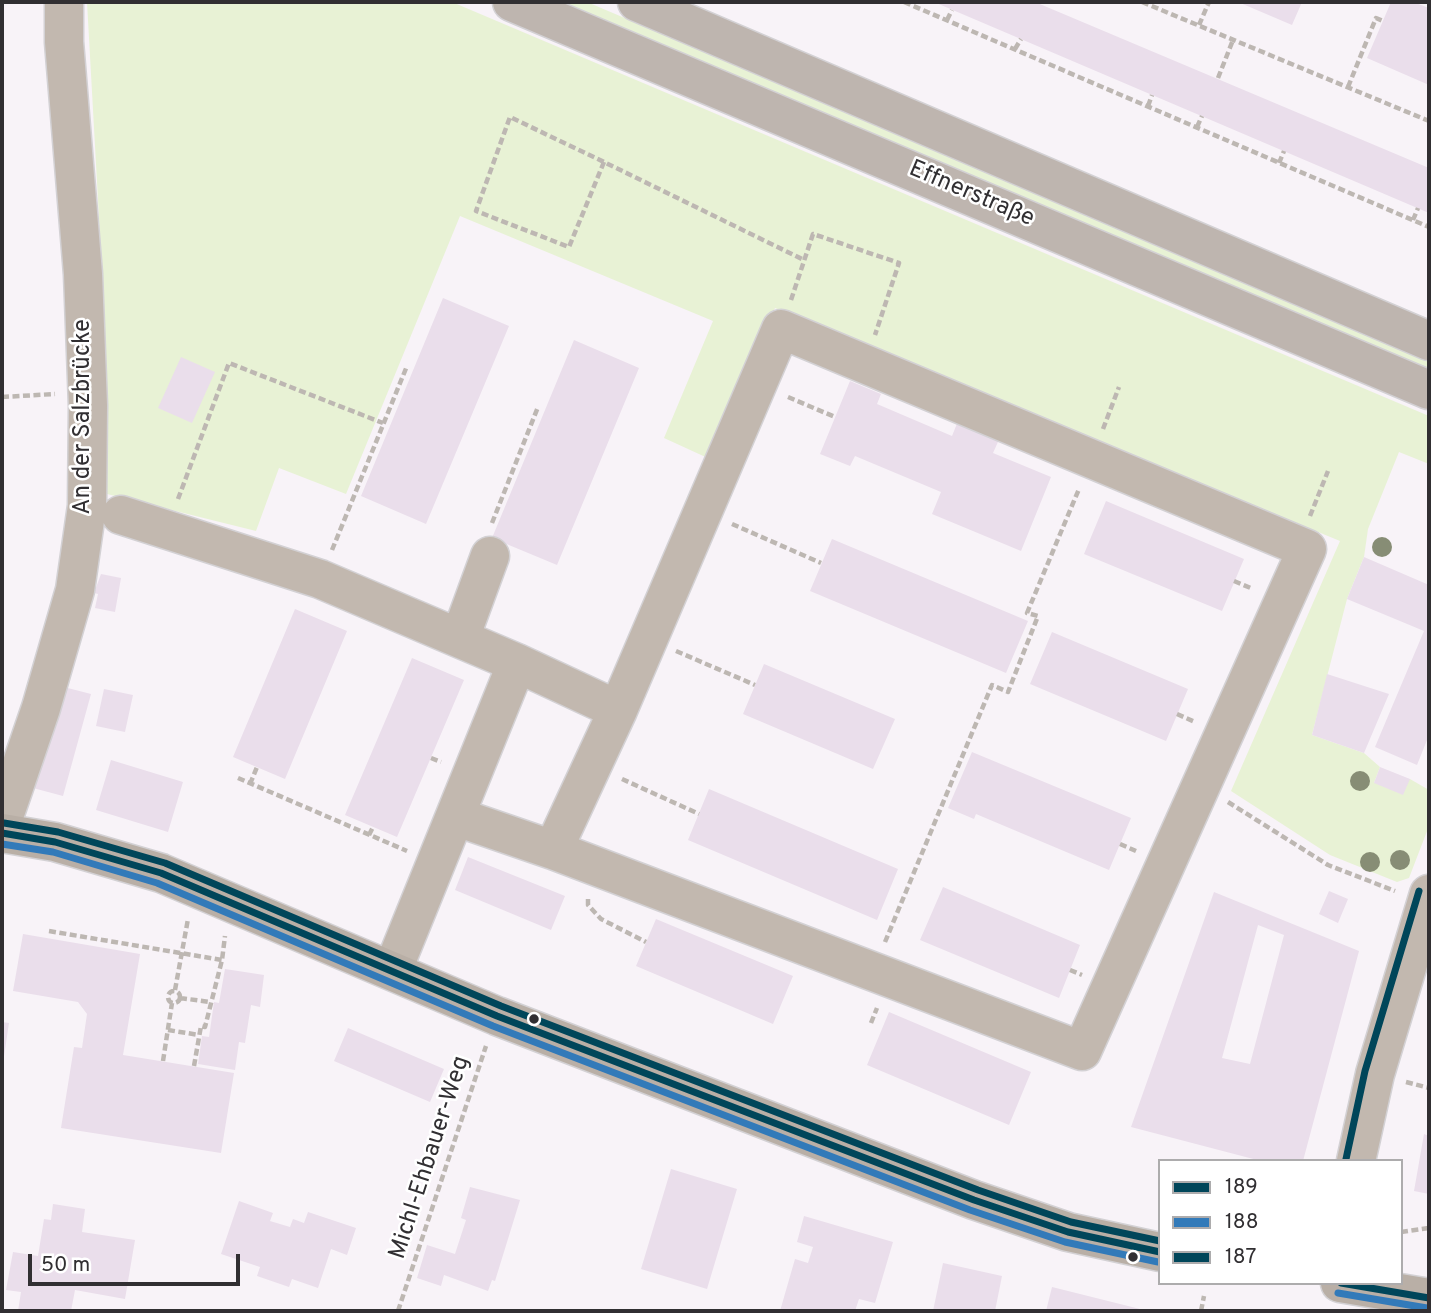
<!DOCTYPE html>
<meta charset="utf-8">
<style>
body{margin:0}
#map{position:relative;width:1431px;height:1313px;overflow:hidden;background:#f8f3f8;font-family:Overpass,sans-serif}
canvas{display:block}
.frame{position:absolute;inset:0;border:4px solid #312f32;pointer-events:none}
.legend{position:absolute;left:1158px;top:1159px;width:245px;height:126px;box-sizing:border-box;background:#fff;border:2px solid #adacad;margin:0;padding:9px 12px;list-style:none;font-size:21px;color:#312f32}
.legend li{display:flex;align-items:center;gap:14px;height:35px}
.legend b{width:35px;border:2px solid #adacad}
.scale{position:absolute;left:28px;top:1254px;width:212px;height:32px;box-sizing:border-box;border:4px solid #312f32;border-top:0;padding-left:9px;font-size:21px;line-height:24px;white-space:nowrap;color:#312f32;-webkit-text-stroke:5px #fff;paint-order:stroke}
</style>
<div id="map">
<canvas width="1431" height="1313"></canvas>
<div class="frame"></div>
<ul class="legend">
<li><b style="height:9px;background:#00465a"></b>189</li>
<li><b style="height:9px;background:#327ab9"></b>188</li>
<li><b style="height:9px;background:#00465a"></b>187</li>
</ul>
<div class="scale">50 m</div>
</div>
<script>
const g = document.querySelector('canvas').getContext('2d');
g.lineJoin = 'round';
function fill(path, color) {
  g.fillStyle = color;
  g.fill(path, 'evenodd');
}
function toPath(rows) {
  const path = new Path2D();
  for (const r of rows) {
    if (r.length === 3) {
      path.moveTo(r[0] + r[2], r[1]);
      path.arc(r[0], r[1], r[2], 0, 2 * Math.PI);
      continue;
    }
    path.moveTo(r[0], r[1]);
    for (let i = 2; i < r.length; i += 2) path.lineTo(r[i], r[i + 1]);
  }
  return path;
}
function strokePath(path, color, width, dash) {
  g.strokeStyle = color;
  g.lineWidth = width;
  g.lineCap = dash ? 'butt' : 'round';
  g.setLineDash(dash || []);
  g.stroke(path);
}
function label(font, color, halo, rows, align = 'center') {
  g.font = font + ' Overpass,sans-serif';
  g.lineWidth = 5;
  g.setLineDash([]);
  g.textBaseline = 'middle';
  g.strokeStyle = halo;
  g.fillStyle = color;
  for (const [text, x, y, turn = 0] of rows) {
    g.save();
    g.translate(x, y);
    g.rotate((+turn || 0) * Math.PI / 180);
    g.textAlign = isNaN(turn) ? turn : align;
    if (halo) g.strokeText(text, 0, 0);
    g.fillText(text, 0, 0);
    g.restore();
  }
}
fill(toPath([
 [87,2,452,2,1429,416,1429,464,1399,452,1368,529,1364,557,1347,599,1312,735,1364,753,1380,767,1374,783,1410,779,1429,790,1429,826,1409,878,1397,882,1330,855,1231,791,1340,541,775,308,712,460,664,438,713,321,460,216,346,494,279,468,256,531,99,492,102,272],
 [554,2,587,2,1429,360,1429,373]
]), '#e8f2d5');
fill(toPath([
 [934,2,1035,2,1429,168,1429,213],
 [1238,2,1302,2,1292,25],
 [1391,2,1413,2,1429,8,1429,85,1367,58],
 [443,298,509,326,426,524,361,496],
 [574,340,639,368,557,565,492,538],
 [181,357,215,372,192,423,158,408],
 [850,381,881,394,877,404,952,436,960,416,1002,433,993,453,1051,477,1021,551,932,514,941,492,855,456,850,466,820,454],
 [1106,501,1244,559,1222,611,1084,554],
 [832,539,1028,621,1006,673,810,591],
 [1364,557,1429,585,1429,735,1417,765,1375,747,1424,631,1347,599],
 [101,574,121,578,115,612,95,608,98,594,94,593],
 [295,609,347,631,285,779,233,757],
 [1052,632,1188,689,1166,741,1030,684],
 [412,658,464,680,397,837,345,815],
 [764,664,895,719,873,769,743,714],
 [1327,674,1389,694,1364,753,1312,735],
 [60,686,91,694,63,796,33,788],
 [104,689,133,695,125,732,96,726],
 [972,752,1131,818,1109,870,976,814,974,819,948,808],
 [111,760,183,782,168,832,96,810],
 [1380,767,1410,779,1403,795,1374,783],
 [709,789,898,869,877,920,688,840],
 [468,857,565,896,551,930,455,890],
 [943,887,1080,945,1059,998,920,940],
 [1329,891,1348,899,1338,923,1319,914],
 [1214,892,1359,951,1303,1161,1261,1161,1131,1127],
 [1258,925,1284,935,1250,1064,1222,1058],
 [656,919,793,976,773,1024,636,966],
 [23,934,140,954,123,1055,234,1073,221,1153,61,1128,74,1047,82,1048,87,1014,78,1002,13,991],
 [225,969,264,975,260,1007,251,1005,245,1043,239,1042,235,1070,198,1064,202,1036,209,1037,214,1002,219,1003],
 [889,1012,1031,1072,1009,1125,867,1065],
 [2,1022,9,1023,3,1063,2,1063],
 [348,1028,444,1069,430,1102,334,1061],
 [1424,1134,1429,1136,1429,1194,1414,1191],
 [671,1169,737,1189,707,1289,641,1269],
 [470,1187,520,1200,495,1281,492,1280,488,1291,444,1275,441,1286,417,1278,427,1245,455,1254,466,1220,461,1218],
 [239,1201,273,1213,270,1221,290,1227,293,1219,304,1223,308,1212,356,1228,347,1255,331,1249,318,1288,292,1279,289,1287,257,1276,260,1267,221,1254],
 [53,1204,85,1209,82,1232,135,1240,125,1299,75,1290,71,1311,18,1311,21,1292,6,1290,13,1252,38,1256,44,1219,51,1220],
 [804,1216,893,1242,875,1303,859,1299,855,1311,780,1311,795,1259,808,1263,813,1247,797,1242],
 [943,1263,1002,1276,995,1311,933,1311],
 [1052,1287,1144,1310,1143,1311,1046,1311]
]), '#eadeeb');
const minor = toPath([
 [121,515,320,579,517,663],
 [460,638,490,556],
 [2,822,41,708,75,590,87,506,88,406,83,274,64,42,64,2],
 [553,850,1082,1051,1307,549,781,329,618,710],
 [393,969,517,663,618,710,553,850,457,817],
 [1356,1161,1375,1074,1429,894]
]);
const major = toPath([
 [2,833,55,842,161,873,497,1016,974,1200,1068,1232,1160,1252],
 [1340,1283,1429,1298]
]);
const highway = toPath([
 [512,2,1429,390],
 [637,2,1429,341]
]);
strokePath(minor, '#d3d1d4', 41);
strokePath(major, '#d3d1d4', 41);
strokePath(highway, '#d3d1d4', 41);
strokePath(toPath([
 [904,2,1429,227],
 [1142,2,1429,121],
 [947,20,952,10],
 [1199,25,1209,2],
 [1015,49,1021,39],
 [1218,78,1233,40],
 [1348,87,1376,18,1383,21],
 [1148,106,1152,95],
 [1197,127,1202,116],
 [604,162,569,247,476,211,510,117,604,162,804,260],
 [1279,163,1284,151],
 [1413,220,1418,208],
 [791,300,813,234,899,263,875,335],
 [2,397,55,394],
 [788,397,835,417],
 [1103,429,1119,387],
 [178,499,229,363,383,423],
 [1310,516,1328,471],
 [492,523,538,407],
 [732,524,821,563],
 [332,550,407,366],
 [1234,581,1253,589],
 [676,651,755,685],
 [1177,714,1195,722],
 [431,758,441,762],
 [238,778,407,851],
 [622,779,699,814],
 [250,784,257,767],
 [1228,802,1328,865,1395,891],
 [369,835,373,827],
 [1120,844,1136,851],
 [588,899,588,905,601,919,646,942],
 [49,931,222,960],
 [885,942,992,685,1008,692,1038,616,1027,613,1079,489],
 [1070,970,1082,975],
 [175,990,188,919],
 [174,997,6],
 [180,998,210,1002],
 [871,1023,877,1008],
 [168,1030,199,1035],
 [163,1061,172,1003],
 [194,1066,201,1026,205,1027,222,960,225,936],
 [1406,1082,1429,1088],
 [1401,1232,1429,1228],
 [398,1311,486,1046],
 [1201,1311,1204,1296]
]), '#bdb7b2', 4.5, [7, 3.5]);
strokePath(minor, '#c2b8af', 38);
strokePath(major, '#b9afa6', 38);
strokePath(highway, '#beb5af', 38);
strokePath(toPath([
 [2,833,55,842,161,873,497,1016,974,1200,1068,1232,1160,1252],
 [1341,1283,1429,1298]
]), '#00465a', 7);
strokePath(toPath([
 [2,844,53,852,157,883,493,1026,970,1210,1065,1242,1158,1262],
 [1338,1293,1427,1308]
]), '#327ab9', 7);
strokePath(toPath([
 [4,823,58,832,165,863,501,1006,978,1190,1071,1222,1160,1241],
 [1346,1159,1365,1071,1419,891]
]), '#00465a', 7);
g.fillStyle = '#878d75';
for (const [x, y] of [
 [1382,547],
 [1360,781],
 [1400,860],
 [1370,862]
]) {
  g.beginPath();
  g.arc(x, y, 10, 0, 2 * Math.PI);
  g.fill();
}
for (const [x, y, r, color] of [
 [534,1019,6,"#312f32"],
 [1133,1257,6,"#312f32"]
]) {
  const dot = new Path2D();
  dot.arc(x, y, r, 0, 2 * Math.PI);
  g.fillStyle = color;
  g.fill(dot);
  strokePath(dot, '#fff', 2.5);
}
label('24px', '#312f32', '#fff', [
 ["Effnerstraße",971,195,23],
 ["An der Salzbrücke",84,417,-90],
 ["Michl-Ehbauer-Weg",431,1158,-72]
]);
</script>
